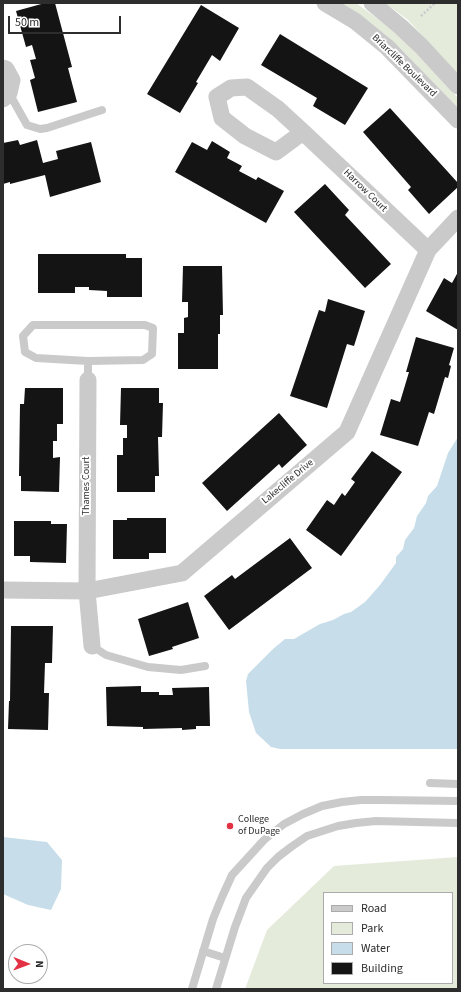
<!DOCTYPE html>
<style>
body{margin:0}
#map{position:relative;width:461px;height:992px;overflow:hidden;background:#fff;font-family:"Source Sans 3",sans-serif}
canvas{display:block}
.frame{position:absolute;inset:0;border:4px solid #2d2d2d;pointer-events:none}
.legend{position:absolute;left:323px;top:892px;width:130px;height:92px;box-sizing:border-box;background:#fff;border:1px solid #ababab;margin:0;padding:5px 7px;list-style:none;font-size:12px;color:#2d2d2d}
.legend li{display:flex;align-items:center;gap:8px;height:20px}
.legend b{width:20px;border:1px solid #ababab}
.north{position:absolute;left:8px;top:944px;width:40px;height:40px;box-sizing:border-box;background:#fff;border:1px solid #ababab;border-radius:50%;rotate:91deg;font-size:11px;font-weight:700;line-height:16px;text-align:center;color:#2d2d2d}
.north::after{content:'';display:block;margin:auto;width:14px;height:18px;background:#e23244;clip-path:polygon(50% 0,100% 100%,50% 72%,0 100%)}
.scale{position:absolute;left:8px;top:16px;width:113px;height:18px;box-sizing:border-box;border:2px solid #2d2d2d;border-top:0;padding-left:5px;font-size:12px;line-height:14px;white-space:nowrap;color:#2d2d2d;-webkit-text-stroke:3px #fff;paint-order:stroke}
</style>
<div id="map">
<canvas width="461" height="992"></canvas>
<div class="frame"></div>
<ul class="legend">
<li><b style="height:5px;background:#cacaca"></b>Road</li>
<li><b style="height:11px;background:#e4ebdb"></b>Park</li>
<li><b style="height:11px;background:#c7deea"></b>Water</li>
<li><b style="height:11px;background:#141414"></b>Building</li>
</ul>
<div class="north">N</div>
<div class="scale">50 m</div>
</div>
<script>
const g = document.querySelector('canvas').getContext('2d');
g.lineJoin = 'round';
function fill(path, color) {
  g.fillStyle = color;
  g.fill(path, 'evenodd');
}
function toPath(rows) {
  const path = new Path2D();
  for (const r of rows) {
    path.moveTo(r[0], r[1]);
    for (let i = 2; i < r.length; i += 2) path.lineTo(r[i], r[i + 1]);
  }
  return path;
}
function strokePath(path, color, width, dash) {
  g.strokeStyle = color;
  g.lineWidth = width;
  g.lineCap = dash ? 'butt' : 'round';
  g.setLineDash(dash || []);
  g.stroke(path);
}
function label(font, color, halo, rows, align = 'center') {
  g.font = font + ' "Source Sans 3",sans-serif';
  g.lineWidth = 4;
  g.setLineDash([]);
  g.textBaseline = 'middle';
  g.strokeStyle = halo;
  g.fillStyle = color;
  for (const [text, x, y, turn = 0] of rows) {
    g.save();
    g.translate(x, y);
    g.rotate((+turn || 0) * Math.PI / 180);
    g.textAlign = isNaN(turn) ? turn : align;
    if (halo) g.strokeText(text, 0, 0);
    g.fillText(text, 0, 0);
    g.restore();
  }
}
fill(toPath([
 [341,3,356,3,393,30,421,58,458,98,458,110,406,54,387,36],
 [385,3,458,3,458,74,408,20],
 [458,857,458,989,245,989,267,930,334,866],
 [324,893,452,893,452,983,324,983]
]), '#e4ebdb');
fill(toPath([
 [458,437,458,749,280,749,271,747,256,733,249,712,246,681,248,674,273,649,285,639,294,639,320,624,333,620,344,614,351,612,365,602,380,585,396,563,396,557,403,549,405,540,414,528,417,516,426,503,428,496,437,486,448,453],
 [3,837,47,842,62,860,61,889,51,910,28,905,3,894]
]), '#c7deea');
fill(toPath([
 [45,3,55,3,72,67,68,68,77,102,38,112,30,80,35,78,30,60,36,59,32,45,26,47,16,11],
 [201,5,239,28,220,61,212,55,196,82,198,83,180,113,147,94],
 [280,34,368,88,345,125,313,106,317,98,261,65],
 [390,108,458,183,458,187,429,214,408,190,411,187,363,132],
 [18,140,20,145,37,140,43,163,58,159,56,151,91,142,101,182,50,197,45,175,10,184,10,182,3,184,3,143],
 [212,141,230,152,227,158,242,166,239,171,256,180,258,177,284,191,266,223,175,172,192,142,207,150],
 [325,184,349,210,345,215,391,264,365,288,294,212],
 [38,254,126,254,126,258,142,258,142,297,107,297,107,291,89,290,89,287,75,287,75,293,38,293],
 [183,266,222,266,223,315,220,315,220,334,218,334,218,369,178,369,178,333,184,333,184,318,188,317,188,302,182,302],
 [458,272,458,330,426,311,444,278,452,283],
 [328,299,365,311,354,346,347,344,327,408,290,396,319,310,325,312],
 [416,337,454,348,449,365,451,366,448,378,445,377,434,414,429,412,418,446,380,435,391,399,400,402,409,372,406,372],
 [25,388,63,388,63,424,57,424,57,441,53,441,53,458,60,457,59,492,21,491,21,476,19,476,20,404,24,404],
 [121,388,159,388,159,403,163,403,162,437,158,437,159,476,155,476,155,492,117,492,117,455,123,455,123,438,127,438,127,425,120,425],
 [279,413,307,445,282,468,279,464,227,511,202,483],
 [372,451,402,472,341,556,306,530,327,500,334,505,342,493,345,496,355,482,351,479],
 [127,518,166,518,166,553,149,553,149,559,113,559,113,520,127,520],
 [14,521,51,521,51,524,67,524,66,563,30,562,30,556,14,556],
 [290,538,312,568,229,630,204,596,232,575,235,579],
 [188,602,199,638,172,647,173,649,149,656,138,619],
 [11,626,53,626,52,663,45,663,44,693,49,693,48,730,8,729,9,701,10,701],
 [141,686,141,692,159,692,159,695,173,695,172,688,209,687,210,726,196,726,196,729,182,730,182,728,143,729,143,727,107,726,106,687]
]), '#141414');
strokePath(toPath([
 [421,16,435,3]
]), '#cacaca', 2.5, [2, 2]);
strokePath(toPath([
 [9,93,27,125,40,129,47,128,102,110],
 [88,380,88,361,36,358,25,352,23,336,33,325,145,325,153,328,152,354,143,360,88,361],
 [92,646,106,655,148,667,181,670,205,666],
 [430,783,458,784],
 [203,951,225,958],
 [192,989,213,919,222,897,232,875,264,840,284,824,303,814,322,806,342,802,361,800,383,800,458,801],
 [216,989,235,927,246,898,267,868,278,857,291,847,307,836,338,826,356,823,376,821,458,823]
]), '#cacaca', 8);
strokePath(toPath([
 [325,3,355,21,387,47,458,120],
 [372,3,401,27,421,46,458,86],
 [3,68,6,69,12,80,9,93,3,99],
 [247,87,278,109,303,132,276,152,245,136,222,118,217,97,231,88,247,87],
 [303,132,428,250],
 [88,380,87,591,92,646],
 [3,590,87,591,182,573,347,432,428,250,458,218]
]), '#cacaca', 17);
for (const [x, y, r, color] of [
 [230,826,4,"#e23244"]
]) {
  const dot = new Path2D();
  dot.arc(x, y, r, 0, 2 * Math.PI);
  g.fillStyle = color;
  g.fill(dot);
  strokePath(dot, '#fff', 1.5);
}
label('10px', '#2d2d2d', '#fff', [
 ["Briarcliffe Boulevard",404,66,44],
 ["Harrow Court",365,191,44],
 ["Lakecliffe Drive",288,482,-40],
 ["Thames Court",87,486,-90]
]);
label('10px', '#2d2d2d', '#fff', [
 ["College",238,820],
 ["of DuPage",238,832]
], 'left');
</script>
